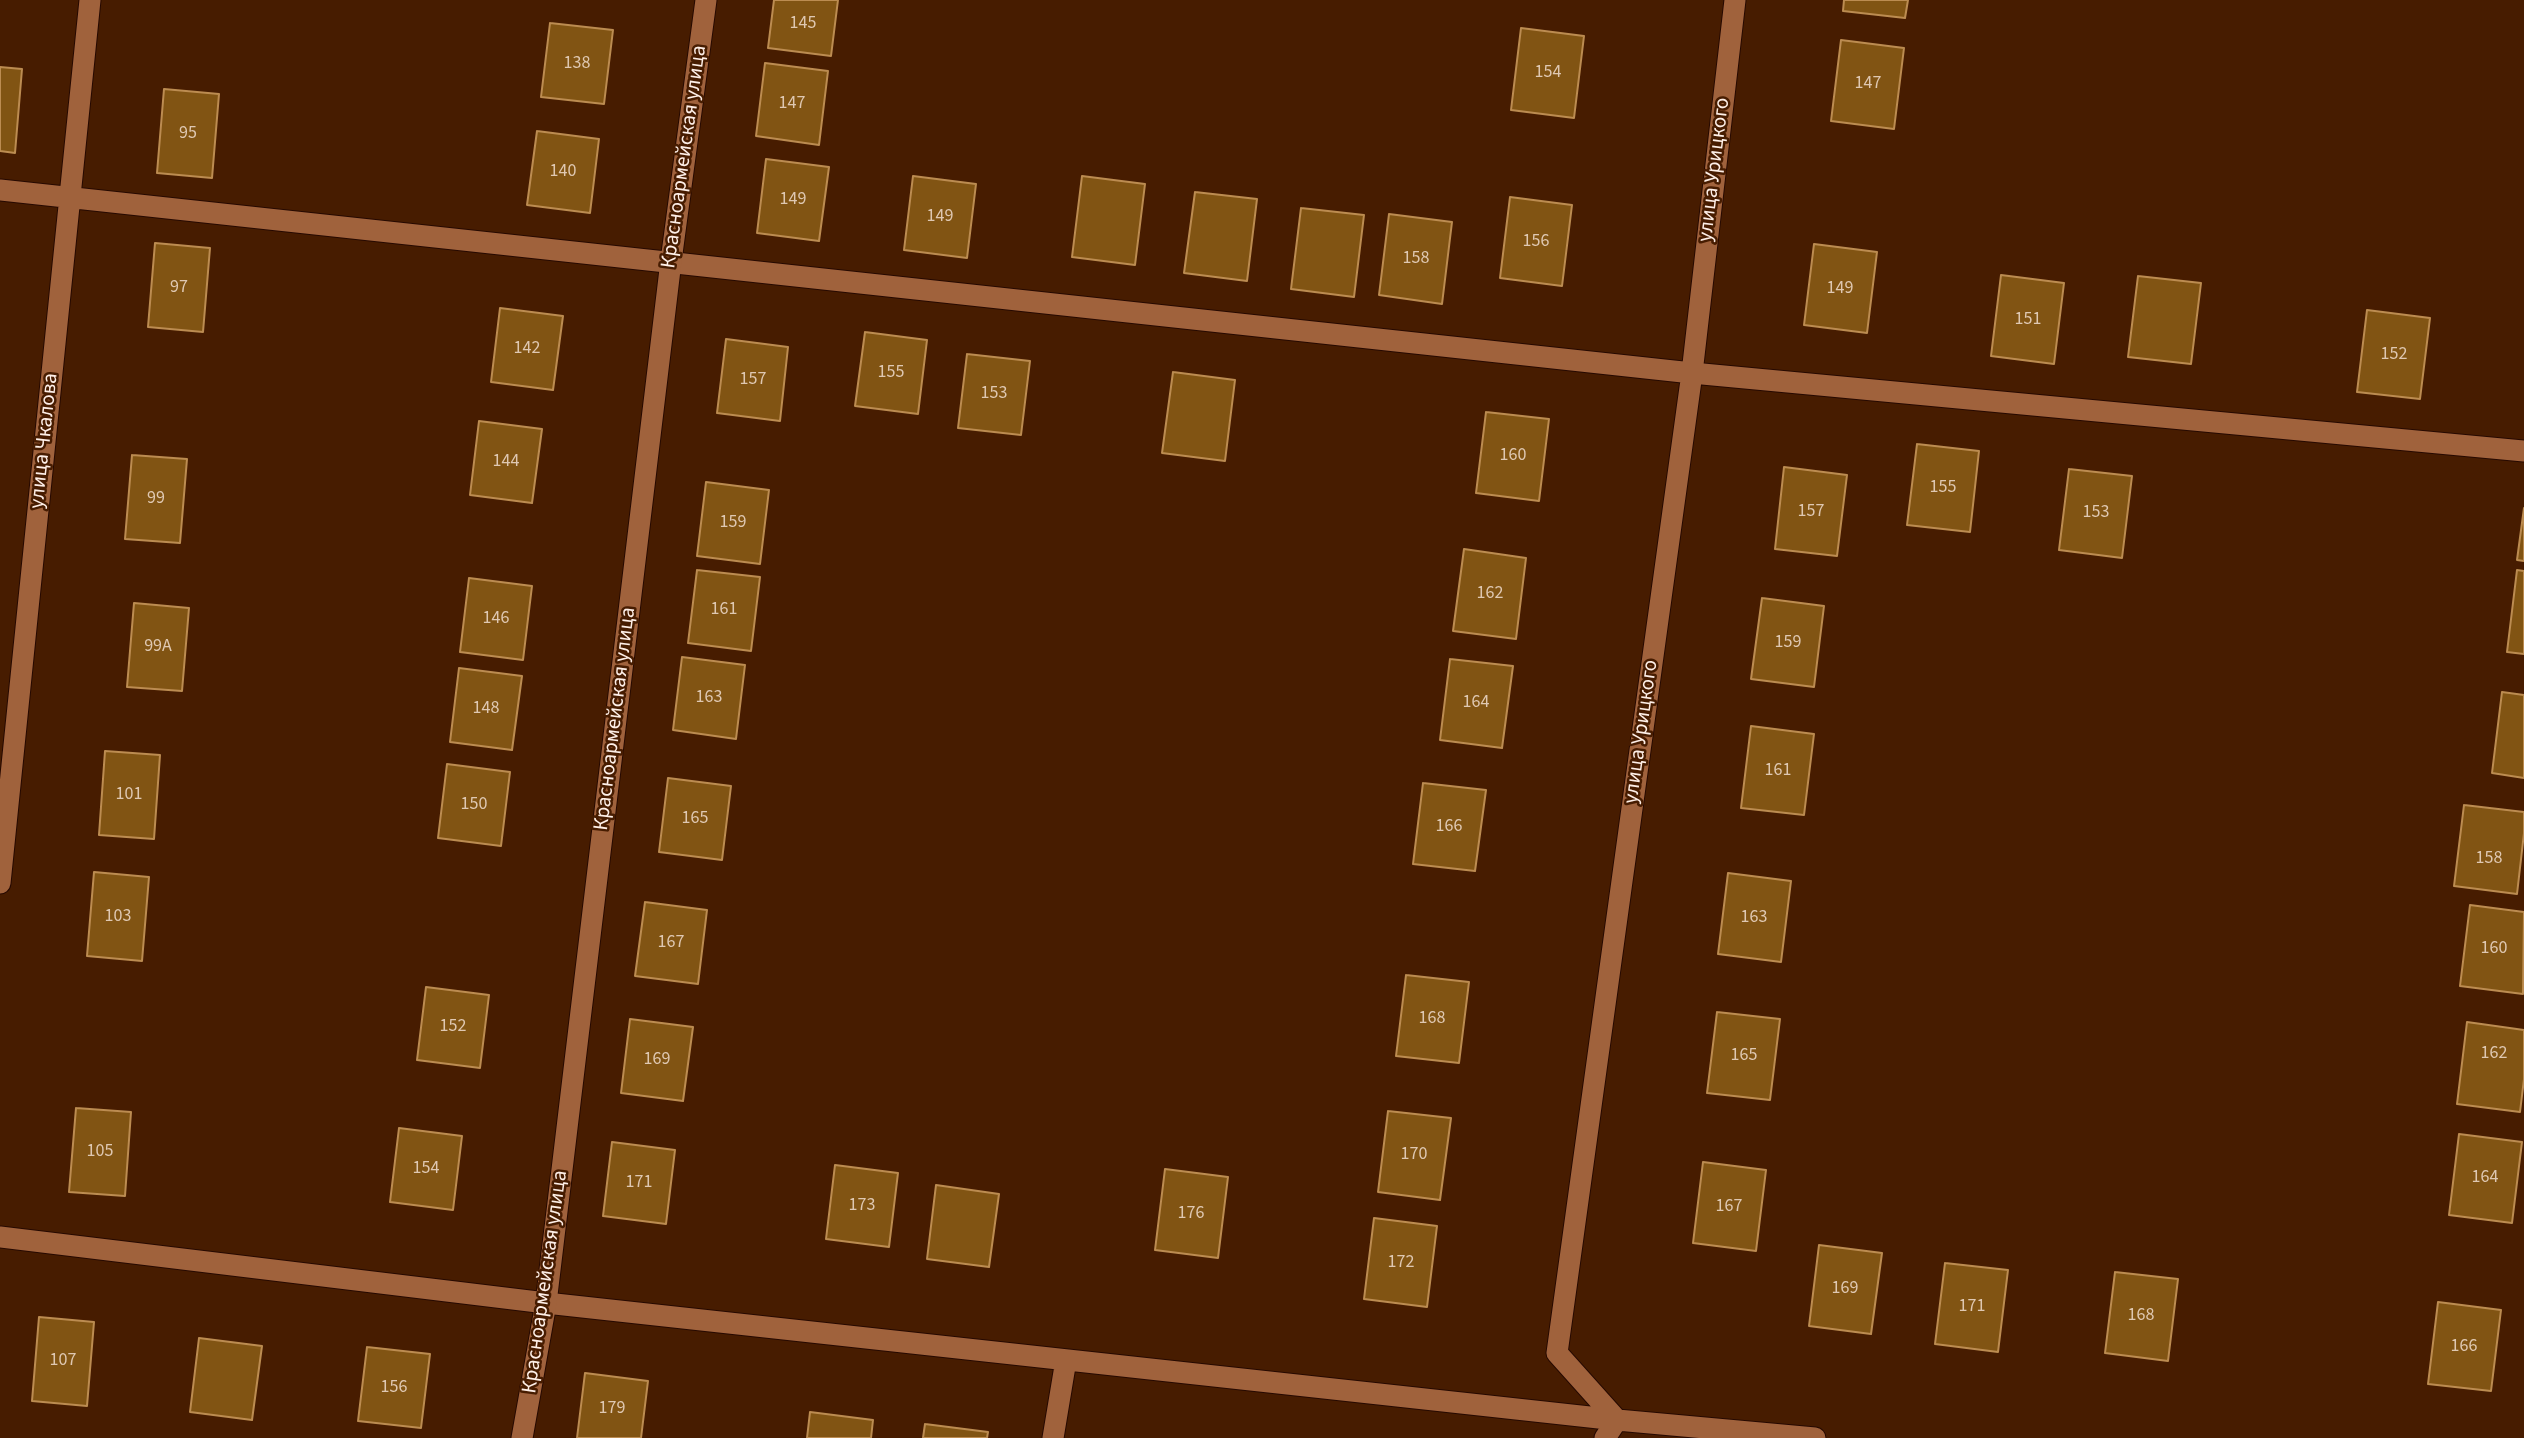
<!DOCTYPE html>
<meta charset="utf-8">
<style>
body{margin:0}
canvas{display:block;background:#471c00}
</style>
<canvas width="2524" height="1438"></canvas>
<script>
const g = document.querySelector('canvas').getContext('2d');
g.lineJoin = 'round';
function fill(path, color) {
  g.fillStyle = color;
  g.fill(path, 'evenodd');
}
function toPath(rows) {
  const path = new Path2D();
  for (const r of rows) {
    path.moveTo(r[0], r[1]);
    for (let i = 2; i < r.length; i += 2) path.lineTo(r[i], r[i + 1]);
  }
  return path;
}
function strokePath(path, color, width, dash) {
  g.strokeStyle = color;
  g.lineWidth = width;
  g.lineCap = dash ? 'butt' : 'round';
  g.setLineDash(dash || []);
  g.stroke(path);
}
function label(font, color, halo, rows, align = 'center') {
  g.font = font + ' "Source Sans 3",sans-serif';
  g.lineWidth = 5;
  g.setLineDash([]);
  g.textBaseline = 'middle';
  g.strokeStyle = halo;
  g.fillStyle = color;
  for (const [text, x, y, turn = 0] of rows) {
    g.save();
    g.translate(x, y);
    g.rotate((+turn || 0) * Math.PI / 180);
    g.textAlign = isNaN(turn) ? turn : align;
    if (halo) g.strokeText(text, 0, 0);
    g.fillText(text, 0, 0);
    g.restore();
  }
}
const building = toPath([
 [774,0,838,0,831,56,768,48,774,0],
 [1844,0,1908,0,1905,18,1843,11,1844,0],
 [550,23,613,30,604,104,541,97,550,23],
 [1521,28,1584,36,1574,118,1511,110,1521,28],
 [1841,40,1904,48,1894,129,1831,121,1841,40],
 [765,63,828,71,819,145,756,136,765,63],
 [0,67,22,69,15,153,0,151,0,67],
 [164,89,219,94,212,178,157,173,164,89],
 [537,131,599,139,590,213,527,205,537,131],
 [766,159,829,167,819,241,757,233,766,159],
 [913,176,976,184,967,258,904,250,913,176],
 [1082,176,1145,184,1135,265,1072,257,1082,176],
 [1195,192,1257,199,1247,281,1184,273,1195,192],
 [1510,197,1572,205,1562,286,1500,278,1510,197],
 [1301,208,1364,215,1354,297,1291,289,1301,208],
 [1389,214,1452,222,1442,304,1379,295,1389,214],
 [155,243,210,248,203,332,148,327,155,243],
 [1814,244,1877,252,1867,333,1804,325,1814,244],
 [2001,275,2064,283,2054,364,1991,356,2001,275],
 [2138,276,2201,283,2191,364,2128,357,2138,276],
 [500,308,563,316,553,390,491,382,500,308],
 [2367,310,2430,318,2420,399,2357,392,2367,310],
 [865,332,927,340,918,414,855,406,865,332],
 [726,339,788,347,780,421,717,413,726,339],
 [967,354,1030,361,1021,435,958,428,967,354],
 [1173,372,1235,380,1225,461,1162,453,1173,372],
 [1486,412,1549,419,1539,501,1476,493,1486,412],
 [479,421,542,429,532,503,470,495,479,421],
 [1917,444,1979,451,1970,532,1907,525,1917,444],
 [132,455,187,459,180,543,125,539,132,455],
 [1784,467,1847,475,1837,556,1775,549,1784,467],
 [2069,469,2132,476,2122,558,2059,550,2069,469],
 [706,482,769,490,760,564,697,556,706,482],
 [2524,508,2524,561,2517,560,2524,508],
 [1464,549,1526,558,1516,639,1453,631,1464,549],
 [697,570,760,577,751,651,688,643,697,570],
 [2517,570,2524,571,2524,654,2507,652,2517,570],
 [469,578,532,586,523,660,460,652,469,578],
 [1762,598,1824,606,1814,687,1751,679,1762,598],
 [134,603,189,608,182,691,127,687,134,603],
 [682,657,745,665,736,739,673,730,682,657],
 [1450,659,1513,666,1502,748,1440,740,1450,659],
 [459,668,522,676,512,750,450,742,459,668],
 [2502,692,2524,695,2524,778,2492,773,2502,692],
 [1751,726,1814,734,1804,815,1741,808,1751,726],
 [105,751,160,755,154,839,99,835,105,751],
 [447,764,510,772,501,846,438,838,447,764],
 [668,778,731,786,722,860,659,852,668,778],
 [1423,783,1486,790,1475,871,1413,864,1423,783],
 [2464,805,2524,812,2524,833,2517,894,2454,886,2464,805],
 [94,872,149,877,142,961,87,956,94,872],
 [1728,873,1791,881,1781,962,1718,954,1728,873],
 [645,902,707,910,698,984,635,976,645,902],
 [2470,905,2524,912,2523,994,2460,986,2470,905],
 [1406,975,1469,982,1459,1063,1396,1056,1406,975],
 [426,987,489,995,480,1068,417,1060,426,987],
 [1717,1012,1780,1019,1770,1100,1707,1093,1717,1012],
 [630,1019,693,1027,683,1101,621,1093,630,1019],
 [2467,1022,2524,1030,2524,1079,2520,1112,2457,1104,2467,1022],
 [76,1108,131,1112,125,1196,69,1192,76,1108],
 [1388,1111,1451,1118,1440,1200,1378,1192,1388,1111],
 [399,1128,462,1136,453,1210,390,1202,399,1128],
 [2459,1134,2522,1142,2512,1223,2449,1215,2459,1134],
 [612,1142,675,1150,666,1224,603,1216,612,1142],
 [1703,1162,1766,1170,1756,1251,1693,1243,1703,1162],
 [835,1165,898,1173,889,1247,826,1239,835,1165],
 [1165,1169,1228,1177,1218,1258,1155,1250,1165,1169],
 [936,1185,999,1194,989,1267,927,1259,936,1185],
 [1374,1218,1437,1226,1427,1307,1364,1299,1374,1218],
 [1819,1245,1882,1253,1871,1334,1809,1326,1819,1245],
 [1945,1263,2008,1270,1998,1352,1935,1344,1945,1263],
 [2115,1272,2178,1279,2168,1361,2105,1353,2115,1272],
 [2438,1302,2501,1310,2491,1391,2428,1384,2438,1302],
 [39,1317,94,1322,87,1406,32,1401,39,1317],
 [199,1338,262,1346,252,1420,190,1412,199,1338],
 [367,1347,430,1354,421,1428,358,1421,367,1347],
 [585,1373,648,1381,641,1438,577,1438,585,1373],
 [810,1412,873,1420,871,1438,807,1438,810,1412],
 [925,1424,988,1432,987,1438,923,1438,925,1424]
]);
fill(building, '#815413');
strokePath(building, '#bc8c51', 2);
const minor = toPath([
 [0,190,1692,373,2524,451],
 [0,883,90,0],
 [0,1237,546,1303,1617,1420,1815,1438],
 [1053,1438,1066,1360],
 [1605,1438,1617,1420,1557,1353,1692,373,1735,0]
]);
const tertiary = toPath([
 [522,1438,546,1303,671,261,706,0]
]);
strokePath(minor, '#260900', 23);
strokePath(tertiary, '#260900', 23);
strokePath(minor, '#a0623c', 21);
strokePath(tertiary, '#a0623c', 21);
label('18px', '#dfc8b2', null, [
 ["145",803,24],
 ["138",577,64],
 ["154",1548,73],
 ["147",1868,84],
 ["147",792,104],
 ["95",188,134],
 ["140",563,172],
 ["149",793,200],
 ["149",940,217],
 ["156",1536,242],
 ["158",1416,259],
 ["97",179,288],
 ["149",1840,289],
 ["151",2028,320],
 ["142",527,349],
 ["152",2394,355],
 ["155",891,373],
 ["157",753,380],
 ["153",994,394],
 ["160",1513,456],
 ["144",506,462],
 ["155",1943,488],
 ["99",156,499],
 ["157",1811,512],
 ["153",2096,513],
 ["159",733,523],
 ["162",1490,594],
 ["161",724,610],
 ["146",496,619],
 ["159",1788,643],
 ["99А",158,647],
 ["163",709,698],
 ["164",1476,703],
 ["148",486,709],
 ["161",1778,771],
 ["101",129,795],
 ["150",474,805],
 ["165",695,819],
 ["166",1449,827],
 ["158",2489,859],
 ["103",118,917],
 ["163",1754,918],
 ["167",671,943],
 ["160",2494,949],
 ["168",1432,1019],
 ["152",453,1027],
 ["162",2494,1054],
 ["165",1744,1056],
 ["169",657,1060],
 ["105",100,1152],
 ["170",1414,1155],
 ["154",426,1169],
 ["164",2485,1178],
 ["171",639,1183],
 ["173",862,1206],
 ["167",1729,1207],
 ["176",1191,1214],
 ["172",1401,1263],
 ["169",1845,1289],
 ["171",1972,1307],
 ["168",2141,1316],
 ["166",2464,1347],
 ["107",63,1361],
 ["156",394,1388],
 ["179",612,1409]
]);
label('21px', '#feefe7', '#471c00', [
 ["Красноармейская улица",685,157,-82],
 ["улица Урицкого",1715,170,-83],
 ["улица Чкалова",45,441,-84],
 ["Красноармейская улица",616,719,-83],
 ["улица Урицкого",1642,732,-82],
 ["Красноармейская улица",546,1282,-82]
]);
</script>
